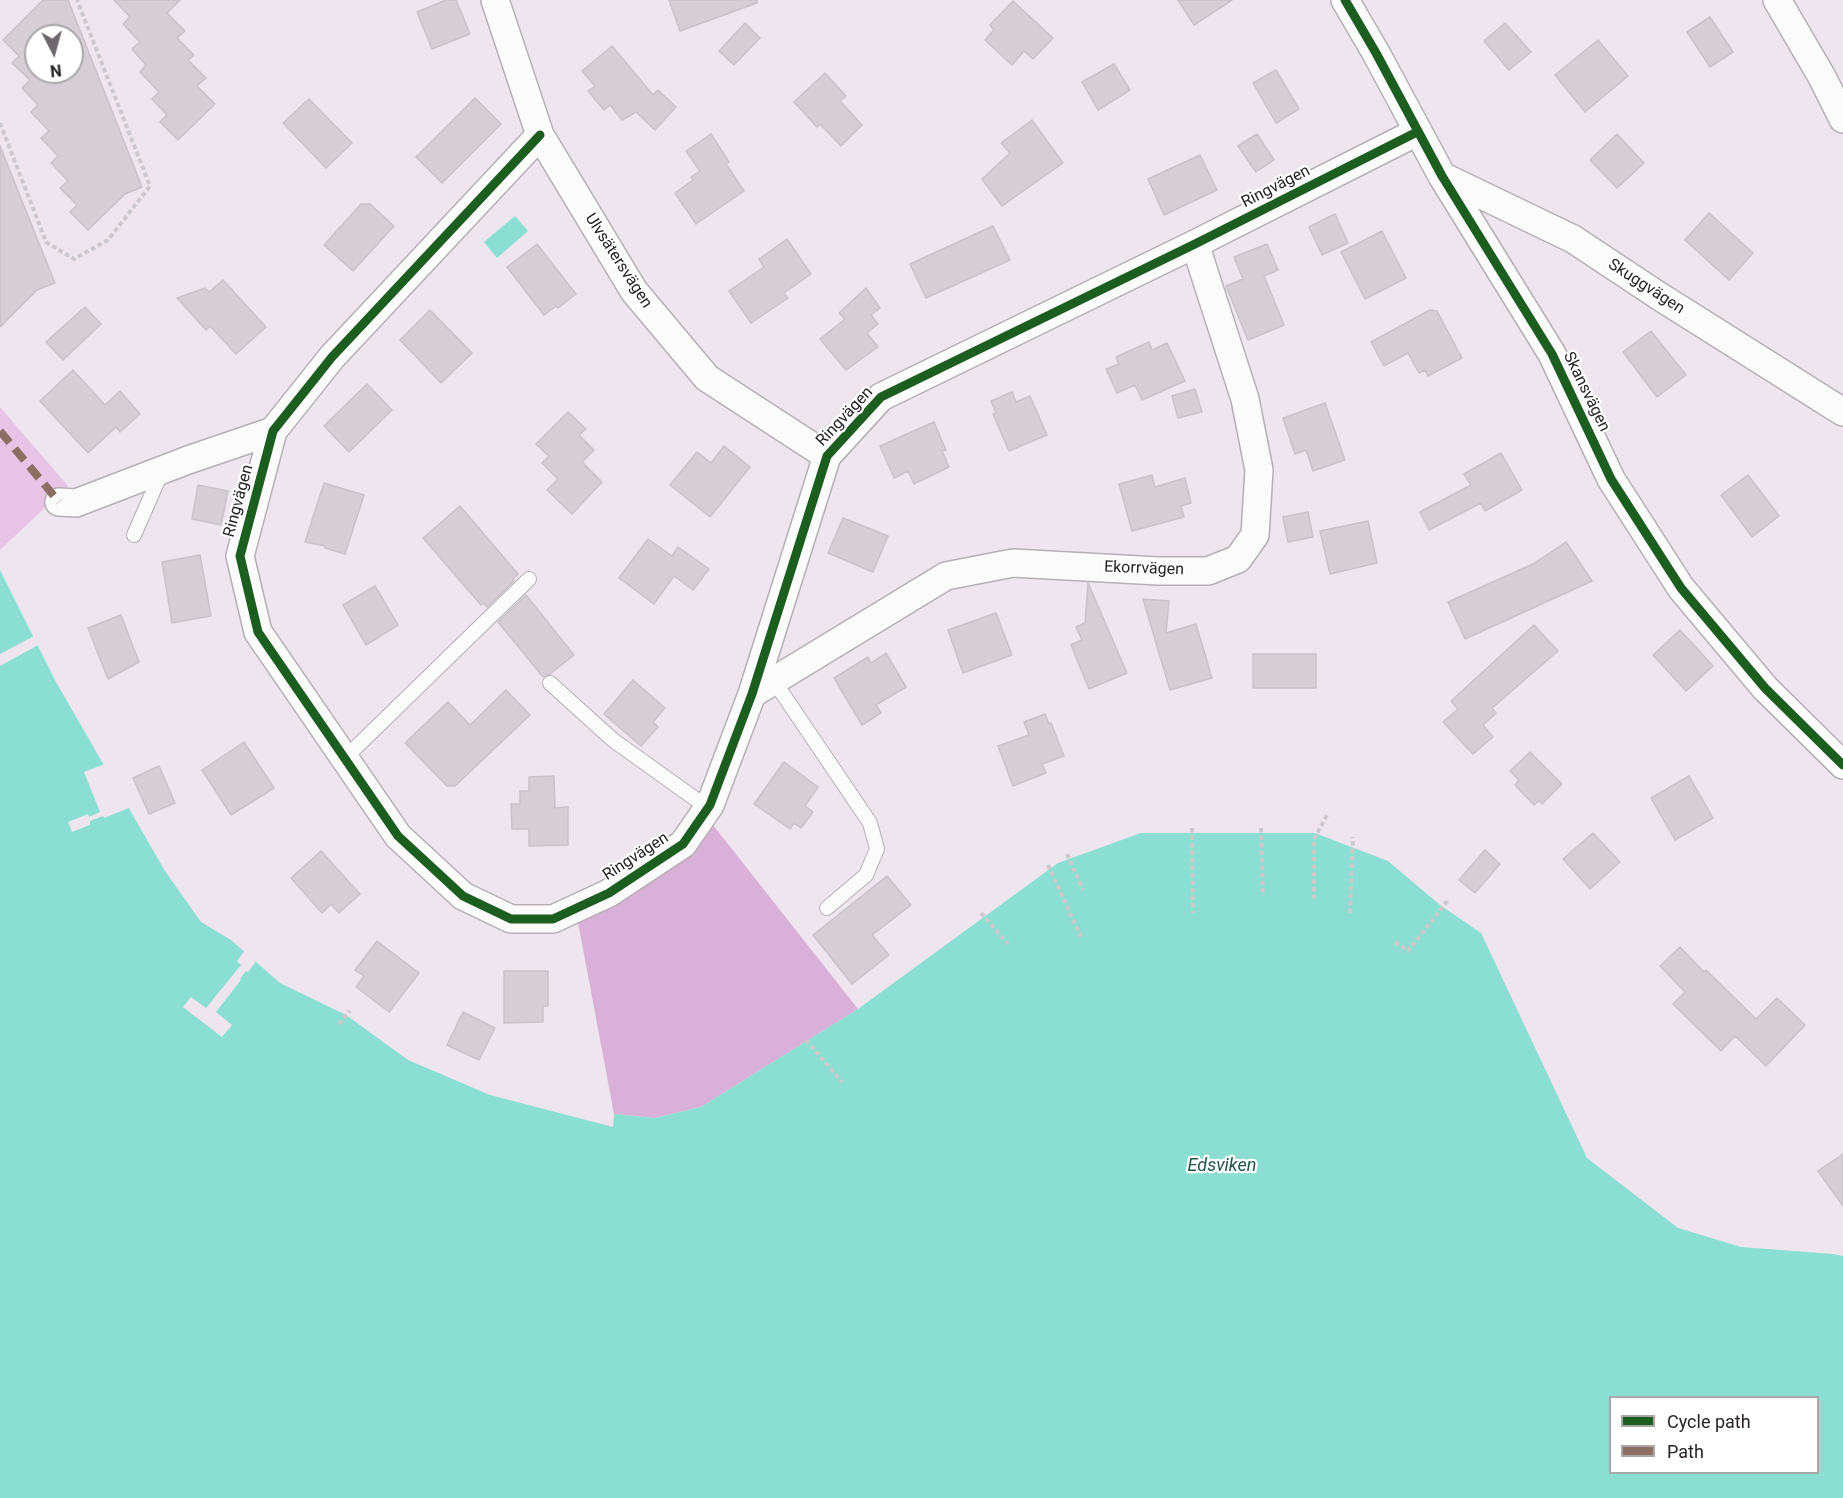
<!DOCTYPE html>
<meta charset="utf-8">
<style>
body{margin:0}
#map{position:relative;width:1843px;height:1498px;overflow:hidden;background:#eee5ee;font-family:Roboto,sans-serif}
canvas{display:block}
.legend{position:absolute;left:1609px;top:1396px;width:210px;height:78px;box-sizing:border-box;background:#fff;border:2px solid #a9a7a9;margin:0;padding:8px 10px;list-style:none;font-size:18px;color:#282228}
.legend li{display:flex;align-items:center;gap:12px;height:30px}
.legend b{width:30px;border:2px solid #a9a7a9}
.north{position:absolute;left:24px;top:24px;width:60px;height:60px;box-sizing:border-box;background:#fff;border:2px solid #a9a7a9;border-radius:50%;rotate:174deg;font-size:16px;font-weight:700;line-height:24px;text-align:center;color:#282228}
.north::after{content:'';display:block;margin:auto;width:21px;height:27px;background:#6d666d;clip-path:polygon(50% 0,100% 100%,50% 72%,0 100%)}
</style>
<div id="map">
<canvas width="1843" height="1498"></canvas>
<ul class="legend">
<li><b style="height:8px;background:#1b5e20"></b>Cycle path</li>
<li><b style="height:8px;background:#8d6e63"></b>Path</li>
</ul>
<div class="north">N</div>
</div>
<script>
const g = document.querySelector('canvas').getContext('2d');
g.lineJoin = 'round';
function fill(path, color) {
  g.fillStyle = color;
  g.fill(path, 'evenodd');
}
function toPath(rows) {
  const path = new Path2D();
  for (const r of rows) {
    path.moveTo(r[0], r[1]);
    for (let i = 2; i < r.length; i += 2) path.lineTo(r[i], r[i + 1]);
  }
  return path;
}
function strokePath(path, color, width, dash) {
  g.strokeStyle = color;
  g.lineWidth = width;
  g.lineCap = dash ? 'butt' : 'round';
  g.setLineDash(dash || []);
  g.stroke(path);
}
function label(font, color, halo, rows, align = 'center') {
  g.font = font + ' Roboto,sans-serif';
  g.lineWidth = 4.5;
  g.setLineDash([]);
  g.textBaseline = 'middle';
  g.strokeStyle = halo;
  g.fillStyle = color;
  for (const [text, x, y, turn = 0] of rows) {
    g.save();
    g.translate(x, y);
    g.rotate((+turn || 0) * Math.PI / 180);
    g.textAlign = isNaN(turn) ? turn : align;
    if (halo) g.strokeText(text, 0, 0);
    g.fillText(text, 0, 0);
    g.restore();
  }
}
fill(toPath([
 [0,407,68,486,0,550]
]), '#e7c3e6');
fill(toPath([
 [713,825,858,1009,701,1107,655,1118,614,1114,577,917,690,851]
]), '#d9b1d8');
fill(toPath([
 [515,216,528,231,497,258,484,242],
 [0,570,56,682,165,871,201,922,231,940,280,983,346,1015,408,1060,490,1095,613,1127,614,1114,655,1118,701,1107,858,1009,1058,863,1141,833,1315,833,1388,861,1440,905,1481,933,1587,1158,1678,1228,1741,1247,1833,1254,1843,1256,1843,1498,0,1498],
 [1610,1398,1818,1398,1818,1472,1610,1472]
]), '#8adfd2');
fill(toPath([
 [36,635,40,644,0,666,0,654],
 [107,763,122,790,129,808,104,818,103,816,90,821,90,825,72,832,68,822,88,814,89,817,100,812,84,772],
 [245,950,257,960,248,972,246,971,240,979,241,980,216,1012,232,1025,222,1037,183,1007,191,997,206,1008,241,965,237,961]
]), '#eee5ee');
const building = toPath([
 [43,0,68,0,142,187,125,194,88,230,70,212,77,205,60,188,68,181,51,163,58,156,41,138,49,131,31,112,38,105,22,88,30,80,12,63,19,56,3,40,43,0],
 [36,36,72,36,72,72,36,72,36,36],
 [114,0,180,0,167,13,185,31,177,38,194,55,188,60,206,78,197,86,215,104,178,140,160,122,167,115,152,99,159,92,140,72,146,65,132,49,140,42,123,24,130,17,114,0],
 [446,0,456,0,470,34,432,49,417,12,446,0],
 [669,0,757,0,757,3,680,31,669,0],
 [1178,0,1232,0,1194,25,1178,0],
 [1013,1,1053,38,1033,59,1024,51,1012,65,985,40,994,30,990,25,1013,1],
 [1710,17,1733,52,1710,67,1687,32,1710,17],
 [745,23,760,38,734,65,719,51,745,23],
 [1505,23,1531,52,1509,70,1484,41,1505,23],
 [1598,40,1628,76,1585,112,1555,75,1598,40],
 [612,46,653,95,658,90,676,107,655,130,636,112,622,120,610,105,604,110,588,91,595,86,582,71,612,46],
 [1114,64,1130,90,1098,110,1082,82,1114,64],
 [1276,70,1299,109,1276,123,1253,83,1276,70],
 [825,73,846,96,840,101,862,125,841,146,820,124,817,127,794,102,825,73],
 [475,98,501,124,442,183,416,157,475,98],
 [309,99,352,143,326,168,283,123,309,99],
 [1032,120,1063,163,1002,206,982,179,1010,153,1001,143,1032,120],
 [711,134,729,162,726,164,744,191,696,224,675,193,693,180,691,177,700,171,686,151,711,134],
 [1257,134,1274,160,1256,172,1238,146,1257,134],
 [1617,134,1644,163,1617,188,1590,160,1617,134],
 [0,146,55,283,37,290,0,327,0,146],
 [1200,155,1217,190,1164,215,1148,179,1200,155],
 [361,204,370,204,394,226,353,271,324,245,361,204],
 [1709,213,1753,253,1729,280,1685,240,1709,213],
 [1335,214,1348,243,1322,255,1309,227,1335,214],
 [993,226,1010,260,926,298,910,264,993,226],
 [1382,231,1406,278,1365,299,1341,252,1382,231],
 [787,239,811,274,784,293,788,298,751,323,729,291,764,267,759,259,787,239],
 [537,244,576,294,558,308,556,306,544,315,507,267,537,244],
 [1267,244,1278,270,1264,276,1284,325,1248,340,1226,286,1243,279,1234,257,1267,244],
 [223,280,266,327,236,354,210,326,206,330,177,298,205,288,209,292,223,280],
 [866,288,880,308,871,315,878,324,867,333,878,347,846,370,820,339,845,319,839,313,866,288],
 [85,307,101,324,63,360,46,342,85,307],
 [430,310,472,353,441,383,400,340,430,310],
 [1430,310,1437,311,1462,358,1428,376,1425,370,1419,373,1408,353,1384,366,1371,342,1430,310],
 [1651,331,1686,375,1657,397,1623,352,1651,331],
 [1149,342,1152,350,1167,343,1185,381,1142,400,1135,385,1117,393,1106,369,1119,364,1116,357,1149,342],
 [73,370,105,405,120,391,140,414,120,432,116,427,88,453,40,401,73,370],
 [367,384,392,410,349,452,324,426,367,384],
 [1195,389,1202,412,1178,418,1172,396,1195,389],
 [1012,392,1016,402,1030,396,1047,435,1009,451,993,414,996,413,991,401,1012,392],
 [1325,403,1345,460,1313,471,1306,450,1295,454,1283,418,1325,403],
 [568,412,586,429,579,435,594,450,582,462,602,482,572,514,547,490,558,479,542,463,549,456,536,444,568,412],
 [934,422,946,450,942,451,949,467,914,484,908,471,894,478,880,446,934,422],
 [724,446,750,467,710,517,670,485,697,452,711,463,724,446],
 [1501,453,1522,490,1485,511,1481,503,1429,530,1420,512,1471,485,1464,474,1501,453],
 [1152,475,1155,487,1185,478,1191,503,1181,506,1184,517,1132,531,1119,484,1152,475],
 [1748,475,1779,516,1752,537,1721,495,1748,475],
 [324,483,364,495,345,554,325,548,325,546,305,542,324,483],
 [198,485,228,491,221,525,192,519,198,485],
 [460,506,518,574,513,579,514,581,487,607,483,603,481,605,423,538,460,506],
 [1308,512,1313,537,1288,542,1283,517,1308,512],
 [843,518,888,536,873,572,828,553,843,518],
 [1368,521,1377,563,1330,574,1320,531,1368,521],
 [648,539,672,556,678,547,709,569,693,590,674,576,654,604,619,578,648,539],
 [1566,542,1592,581,1465,639,1448,602,1533,564,1566,542],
 [200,555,211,616,172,623,162,562,200,555],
 [1088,583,1127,673,1089,689,1071,645,1082,640,1076,627,1085,623,1088,583],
 [375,586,398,625,366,645,343,605,375,586],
 [526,595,574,655,550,674,543,677,498,622,526,595],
 [1143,599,1169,601,1166,633,1196,624,1212,678,1170,690,1143,599],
 [996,613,1012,655,963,673,948,630,996,613],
 [121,615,139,662,108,679,88,628,121,615],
 [1534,625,1558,651,1492,708,1496,713,1483,725,1493,737,1473,754,1443,722,1458,709,1451,701,1534,625],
 [1680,630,1713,666,1686,691,1653,655,1680,630],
 [886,653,906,687,876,705,881,713,862,725,834,678,868,657,871,663,886,653],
 [1253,654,1316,654,1316,688,1253,688,1253,654],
 [633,680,665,708,653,722,658,727,641,746,604,714,633,680],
 [506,690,530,715,455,786,447,786,405,743,448,702,470,725,506,690],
 [1045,714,1049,724,1051,723,1064,756,1042,764,1046,773,1013,786,998,746,1029,735,1024,722,1045,714],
 [244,742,274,788,231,815,202,770,244,742],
 [1530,752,1562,784,1542,804,1539,801,1534,805,1515,785,1519,780,1510,771,1530,752],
 [784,762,818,787,805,806,813,812,801,828,794,823,790,829,754,804,784,762],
 [159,766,175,803,149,814,133,778,159,766],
 [554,776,555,808,568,807,568,845,529,846,529,829,512,829,511,804,520,804,520,791,529,791,529,777,554,776],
 [1689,776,1713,818,1675,840,1651,798,1689,776],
 [1593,833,1620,862,1590,889,1563,859,1593,833],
 [1485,850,1500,864,1475,893,1459,880,1485,850],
 [321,851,360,894,339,913,331,904,322,913,291,878,321,851],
 [887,876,911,905,872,935,889,955,852,984,813,935,887,876],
 [377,941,419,973,389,1012,356,987,364,976,355,970,377,941],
 [1680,947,1704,972,1706,970,1756,1019,1777,998,1805,1025,1766,1066,1735,1036,1721,1051,1673,1004,1685,992,1660,966,1680,947],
 [504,971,548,971,548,1006,543,1006,543,1022,504,1023,504,971],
 [463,1012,495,1028,479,1060,447,1045,463,1012],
 [1843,1154,1843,1206,1818,1171,1843,1154]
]);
fill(building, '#d5ced5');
strokePath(building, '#c9c2c9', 1.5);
const lane = toPath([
 [134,535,162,471],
 [774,681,870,823,877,849,866,875,827,908],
 [550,683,613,740,708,808],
 [344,759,529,579]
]);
const street = toPath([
 [495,0,540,135,634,291,707,378,827,456],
 [1345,0,1376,53,1442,176,1552,354,1611,479,1681,588,1765,688,1843,765],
 [1777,0,1822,77,1843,119],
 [540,135,332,357,273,431,240,556,258,632,398,836,463,896,511,919,553,919,609,893,683,844,710,805,752,694,827,456,881,397,1195,244,1417,132],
 [1442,176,1573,239,1659,296,1843,412],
 [59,502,76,503,188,460,273,431],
 [752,694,946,576,1013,563,1158,571,1208,571,1238,559,1255,535,1259,470,1245,399,1195,244]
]);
strokePath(lane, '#b6afb6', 16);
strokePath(street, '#b6afb6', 30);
strokePath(toPath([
 [0,123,46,242,74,259,108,240,150,186,77,0],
 [1192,828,1193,913],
 [1261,828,1263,896],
 [1067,854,1083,890],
 [1048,865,1081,937],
 [1314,899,1314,839,1327,815],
 [981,913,1008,944],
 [1350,913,1353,837],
 [1395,942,1408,951,1449,899],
 [339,1024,350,1011],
 [806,1040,842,1082]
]), '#ccc9cc', 4, [4.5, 3]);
strokePath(lane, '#fcfbfc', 14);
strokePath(street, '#fcfbfc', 27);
strokePath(toPath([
 [0,431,59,502]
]), '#8d6e63', 8, [15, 8]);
strokePath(toPath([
 [1345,0,1376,53,1442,176,1552,354,1611,479,1681,588,1765,688,1843,765],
 [540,135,332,357,273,431,240,556,258,632,398,836,463,896,511,919,553,919,609,893,683,844,710,805,752,694,827,456,881,397,1195,244,1417,132]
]), '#1b5e20', 9);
label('16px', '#282228', '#fff', [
 ["Ringvägen",1276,187,-27],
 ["Ulvsätersvägen",618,261,57],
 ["Skuggvägen",1646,287,33],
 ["Skansvägen",1586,392,64],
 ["Ringvägen",845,417,-47],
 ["Ringvägen",239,501,-75],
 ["Ekorrvägen",1144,569,2],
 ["Ringvägen",636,857,-33]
]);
label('italic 18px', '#1f544a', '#fff', [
 ["Edsviken",1222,1166]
]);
</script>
